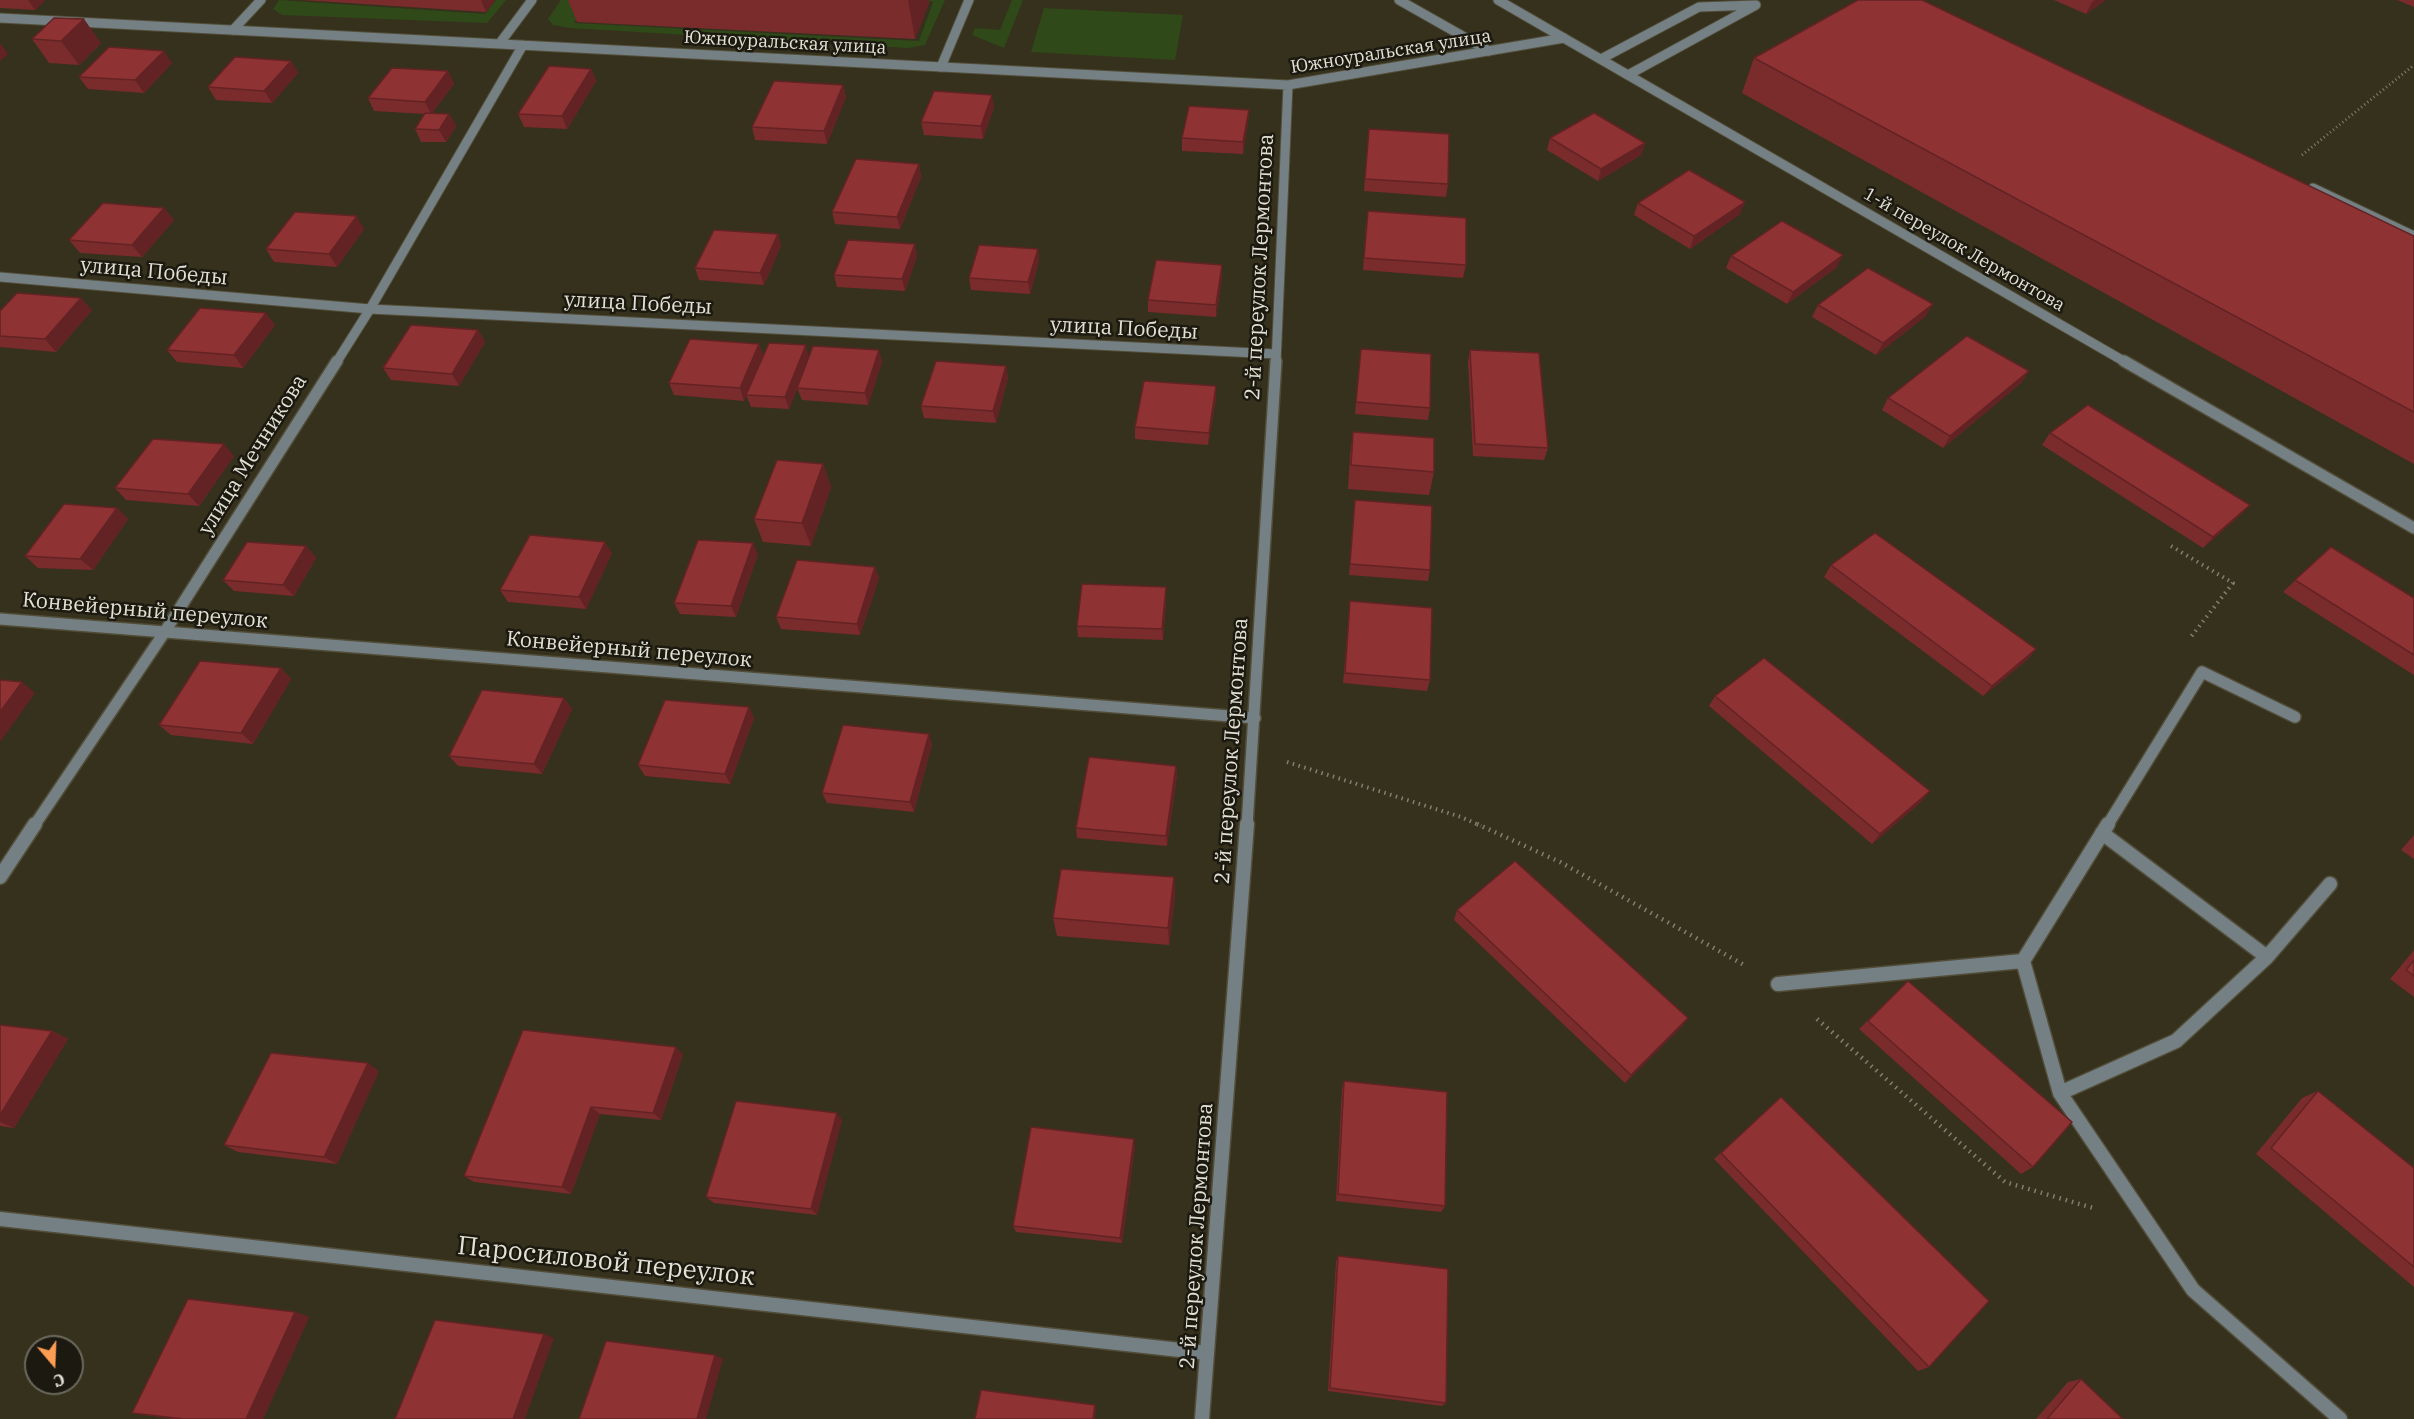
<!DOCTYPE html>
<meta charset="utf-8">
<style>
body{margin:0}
#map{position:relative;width:2414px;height:1419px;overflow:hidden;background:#36311c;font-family:"IBM Plex Serif",serif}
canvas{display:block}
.north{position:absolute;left:24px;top:1335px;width:60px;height:60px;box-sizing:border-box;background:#1b1910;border:2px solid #6b695e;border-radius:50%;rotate:161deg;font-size:16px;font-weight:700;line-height:24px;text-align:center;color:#e3e1d4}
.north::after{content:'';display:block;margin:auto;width:21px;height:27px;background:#fc9d53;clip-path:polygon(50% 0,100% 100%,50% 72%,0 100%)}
</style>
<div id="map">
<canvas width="2414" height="1419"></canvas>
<div class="north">С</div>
</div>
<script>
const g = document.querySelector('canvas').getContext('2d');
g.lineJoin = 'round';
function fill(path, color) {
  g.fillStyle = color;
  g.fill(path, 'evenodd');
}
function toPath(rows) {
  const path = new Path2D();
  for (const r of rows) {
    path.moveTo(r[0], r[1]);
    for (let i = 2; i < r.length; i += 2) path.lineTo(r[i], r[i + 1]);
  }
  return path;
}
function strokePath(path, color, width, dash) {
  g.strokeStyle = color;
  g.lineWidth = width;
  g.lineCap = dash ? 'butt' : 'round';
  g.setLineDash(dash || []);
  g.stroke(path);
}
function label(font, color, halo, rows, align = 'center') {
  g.font = font + ' "IBM Plex Serif",serif';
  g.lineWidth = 5;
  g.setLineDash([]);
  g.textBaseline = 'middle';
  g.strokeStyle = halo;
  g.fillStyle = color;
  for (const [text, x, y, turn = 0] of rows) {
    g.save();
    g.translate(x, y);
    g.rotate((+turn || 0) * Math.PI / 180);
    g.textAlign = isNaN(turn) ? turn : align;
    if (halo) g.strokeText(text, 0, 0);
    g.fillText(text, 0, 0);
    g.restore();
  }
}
fill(toPath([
 [279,0,485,14,496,0,506,0,487,23,282,15,273,9],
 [561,0,588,0,574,23,919,41,933,2,925,0,945,0,925,45,908,48,570,28,553,25,548,19],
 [1012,0,1023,0,1004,48,972,35,975,28,1000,30],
 [1044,8,1183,15,1175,60,1031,52]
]), '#2f4919');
const serviceFar2 = toPath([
 [1399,0,1489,51],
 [233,30,261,0],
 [500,43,532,0],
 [1601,59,1699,7,1756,5,1628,75],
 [941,67,969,0],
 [2313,188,2414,236]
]);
const serviceFar1 = toPath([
 [2107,826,2202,672,2295,717]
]);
const service = toPath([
 [2108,824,2023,961,2060,1093,2193,1290,2340,1419],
 [2102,833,2267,957],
 [1778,984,2023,961],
 [2060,1093,2176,1041,2267,957,2330,884]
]);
const minorFar2 = toPath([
 [0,18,1288,85,1564,38],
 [0,277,370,309,1276,354],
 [336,363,370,309,523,45],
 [1276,363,1288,85]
]);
const minorFar1 = toPath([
 [0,619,1255,718],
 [34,826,164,633,337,361],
 [1247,826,1276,361]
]);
const minor = toPath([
 [0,877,35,824],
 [0,1219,1207,1353],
 [1202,1419,1247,824]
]);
const tertiaryFar1 = toPath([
 [1498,0,2127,363]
]);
const tertiary = toPath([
 [2124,361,2414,528]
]);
strokePath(serviceFar2, '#524d39', 11);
strokePath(serviceFar1, '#524d39', 14);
strokePath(service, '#524d39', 17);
strokePath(minorFar2, '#524d39', 11);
strokePath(minorFar1, '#524d39', 14);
strokePath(minor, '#524d39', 17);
strokePath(tertiaryFar1, '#524d39', 11);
strokePath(tertiary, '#524d39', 14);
strokePath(toPath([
 [2302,155,2414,65]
]), '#837f6e', 3, [1, 3]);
strokePath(toPath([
 [2171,546,2233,583,2190,638],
 [1287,762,1461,817,1481,826]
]), '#837f6e', 4, [1.5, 4.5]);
strokePath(toPath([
 [1477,824,1560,862,1746,966],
 [1817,1019,2005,1182,2093,1208]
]), '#837f6e', 4.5, [1.5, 5]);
strokePath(serviceFar2, '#748083', 9);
strokePath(serviceFar1, '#748083', 11);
strokePath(service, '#748083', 14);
strokePath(minorFar2, '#748083', 9);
strokePath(minorFar1, '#748083', 11);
strokePath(minor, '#748083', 14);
strokePath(tertiaryFar1, '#748083', 9);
strokePath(tertiary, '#748083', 11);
fill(toPath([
 [0,0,45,0,35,10,0,8],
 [302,0,495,0,486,12],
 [568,0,929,0,929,3,915,39,577,22],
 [2054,0,2105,0,2103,2,2086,14],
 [2397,0,2414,0,2414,7],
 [32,39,101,43,79,65,49,63],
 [1754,58,2414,236,2414,464,1742,93],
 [291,61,298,73,272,103,216,100,208,87],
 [172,63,144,93,88,89,79,77],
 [591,69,596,81,567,129,524,127,518,114],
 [448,71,454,84,432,113,449,114,456,126,446,142,421,142,415,129,425,114,374,111,368,98],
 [843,85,846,97,827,144,755,140,752,127],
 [994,107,983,139,924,135,921,122],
 [1249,110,1248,122,1243,154,1182,151,1182,138],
 [1550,138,1645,143,1641,155,1598,181,1547,150],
 [1368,141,1448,184,1446,197,1364,191],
 [919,164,921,177,900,229,835,224,832,212],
 [1638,203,1740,214,1690,249,1634,215],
 [164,208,174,220,142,257,80,253,69,240],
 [1366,223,1466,265,1463,278,1363,270],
 [364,229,337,267,274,262,266,249],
 [778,234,781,246,764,285,699,280,695,268],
 [1038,249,1039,261,1030,294,971,290,969,278],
 [917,256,905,291,837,287,834,275],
 [1731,256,1837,267,1787,304,1726,268],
 [1222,265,1222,277,1216,317,1148,312,1148,300],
 [1818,305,1926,316,1876,355,1812,317],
 [92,310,56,352,0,347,0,311],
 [275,325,243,368,177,362,167,350],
 [478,330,485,342,459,386,391,380,383,368],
 [759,344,763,356,809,357,882,362,868,405,802,400,797,388,803,374,789,409,751,407,746,395,744,401,674,395,669,383],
 [1361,349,1430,408,1428,420,1355,414],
 [1470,350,1548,448,1544,460,1473,456,1468,362],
 [1006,366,1008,378,996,423,924,418,921,406],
 [2029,371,2021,383,1943,448,1882,410,1888,398],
 [1216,386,1216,398,1208,445,1135,439,1135,427],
 [1353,432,1434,472,1429,495,1348,489,1350,455],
 [2050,433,2250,505,2239,516,2203,548,2042,445],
 [234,456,199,506,126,500,115,488],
 [823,464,831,487,811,546,763,542,754,519],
 [1355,500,1430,570,1428,581,1349,575],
 [117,508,128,519,93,570,38,568,25,556],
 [306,546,316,558,294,596,234,591,223,580],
 [2331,547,2414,598,2414,675,2283,592],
 [612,553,586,609,508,602,500,590],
 [758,554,736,617,680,614,674,603],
 [1831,565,2036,649,2027,660,1983,696,1824,577],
 [875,567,879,578,860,635,781,629,776,617],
 [1166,587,1166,599,1163,640,1078,637,1077,626],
 [1350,601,1430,680,1427,691,1343,683],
 [281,668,291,679,253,744,171,735,159,725],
 [1715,696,1921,802,1872,844,1709,706],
 [564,698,572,709,542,774,458,766,449,756],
 [749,707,754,718,730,784,645,776,638,765],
 [932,744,914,812,827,803,822,793],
 [1176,766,1177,776,1167,846,1077,838,1076,828],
 [2414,835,2414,859,2401,850],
 [1174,877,1175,896,1169,945,1057,936,1053,918],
 [1457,910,1688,1018,1682,1026,1625,1083,1454,920],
 [2414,950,2414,997,2390,979],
 [1908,981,2033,1167,2021,1174,1859,1029],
 [0,1025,52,1031,68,1039,14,1128,0,1126],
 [683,1054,661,1120,600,1114,571,1194,474,1182,464,1176],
 [379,1071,337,1164,238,1152,224,1145],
 [1344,1081,1445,1206,1441,1212,1336,1201,1342,1088],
 [2318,1091,2414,1168,2414,1287,2256,1154,2302,1098],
 [1781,1097,1929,1367,1918,1371,1714,1159],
 [842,1120,817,1215,714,1203,706,1197],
 [1135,1146,1122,1243,1016,1232,1013,1226],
 [1338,1256,1446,1403,1442,1406,1328,1391,1336,1262],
 [295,1312,309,1317,263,1419,174,1419,132,1413],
 [2081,1379,2123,1419,2036,1419,2068,1382]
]), '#7a2b2c');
fill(toPath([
 [28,0,45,0,35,10],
 [481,0,495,0,486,12],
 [908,0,929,0,929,3,915,39],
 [2095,0,2105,0,2103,2,2086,14,2092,2],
 [84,19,101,43,79,65,61,41],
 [0,43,8,54,0,61],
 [164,51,172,63,144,93,135,80],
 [291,61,298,73,272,103,264,91],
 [591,69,596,81,567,129,562,116],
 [448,71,454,84,431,114,425,102],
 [843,85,846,97,827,144,824,131],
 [992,95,994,107,983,139,981,126],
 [1249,110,1248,122,1243,154,1243,142],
 [449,114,456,126,446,142,439,130],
 [1645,143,1641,155,1598,181,1601,169],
 [919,164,921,177,900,229,897,217],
 [1745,202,1740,214,1690,249,1694,236],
 [164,208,174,220,142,257,132,245],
 [357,216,364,229,337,267,329,254],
 [778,234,781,246,764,285,760,273],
 [915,244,917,256,905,291,902,279],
 [1038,249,1039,261,1030,294,1028,282],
 [1843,255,1837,267,1787,304,1793,292],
 [1222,265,1222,277,1216,317,1216,305],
 [81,298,92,310,56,352,45,339],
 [1933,304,1926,316,1876,355,1883,343],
 [266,313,275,325,243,368,234,355],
 [478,330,485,342,459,386,452,374],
 [759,344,763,356,744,401,740,388],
 [806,345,809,358,789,409,785,397],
 [879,350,882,362,868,405,865,393],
 [1006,366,1008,378,996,423,993,411],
 [2029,371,2021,383,1943,448,1950,436],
 [1216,386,1216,398,1208,445,1209,433],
 [224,444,234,456,199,506,188,494],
 [823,464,831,487,811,546,802,523],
 [2250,505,2239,516,2203,548,2213,537],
 [117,508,128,519,93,570,80,559],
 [605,542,612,553,586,609,579,597],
 [753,543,758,554,736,617,731,606],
 [306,546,316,558,294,596,283,585],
 [875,567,879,578,860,635,857,624],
 [1166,587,1166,599,1163,640,1162,629],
 [2036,649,2027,660,1983,696,1992,686],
 [281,668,291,679,253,744,241,733],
 [22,682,35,693,0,742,0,712],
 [564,698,572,709,542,774,534,764],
 [749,707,754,718,730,784,725,774],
 [929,734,932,744,914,812,910,802],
 [1176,766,1177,776,1167,846,1166,836],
 [1930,791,1921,802,1872,844,1880,834],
 [1174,877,1175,896,1169,945,1168,928],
 [1688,1018,1682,1026,1625,1083,1631,1075],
 [52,1031,68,1039,14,1128,0,1122,0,1115],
 [676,1047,683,1054,661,1120,653,1113],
 [368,1063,379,1071,337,1164,324,1157],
 [591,1107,600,1114,571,1194,562,1187],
 [837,1113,842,1120,817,1215,811,1209],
 [1134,1139,1135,1146,1122,1243,1120,1238],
 [295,1312,309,1317,263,1419,246,1419],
 [544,1334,554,1338,525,1419,513,1419],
 [715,1355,723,1359,706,1419,697,1419],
 [1095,1405,1096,1408,1095,1419,1093,1419]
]), '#632324');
const building = toPath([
 [1858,0,1922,0,2414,236,2414,412,1754,58,1858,0],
 [54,18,84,19,61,41,32,39,54,18],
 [109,47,164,51,135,80,79,77,109,47],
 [235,57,291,61,264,91,208,87,235,57],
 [549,66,591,69,562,116,518,114,549,66],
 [392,68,448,71,425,102,368,98,392,68],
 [774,81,843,85,824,131,752,127,774,81],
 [934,91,992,95,981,126,921,122,934,91],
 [1189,106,1249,110,1243,142,1182,138,1189,106],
 [425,113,449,114,439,130,415,129,425,113],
 [1594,113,1645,143,1601,169,1550,138,1594,113],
 [1369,129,1449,134,1448,184,1365,179,1369,129],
 [856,159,919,164,897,217,832,212,856,159],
 [1689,170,1745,202,1694,236,1638,203,1689,170],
 [103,203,164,208,132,245,69,240,103,203],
 [1368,211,1466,218,1466,265,1364,258,1368,211],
 [295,212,357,216,329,254,266,249,295,212],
 [1782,221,1843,255,1793,292,1731,256,1782,221],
 [714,230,778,234,760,273,695,268,714,230],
 [848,240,915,244,902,279,834,275,848,240],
 [979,245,1038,249,1028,282,969,278,979,245],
 [1156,260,1222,265,1216,305,1148,300,1156,260],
 [1868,268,1933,304,1883,343,1818,305,1868,268],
 [17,293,81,298,45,339,0,336,0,311,17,293],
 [200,308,266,313,234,355,167,350,200,308],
 [411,325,478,330,452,374,383,368,411,325],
 [1967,336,2029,371,1950,436,1888,398,1967,336],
 [690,339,759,344,740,388,669,383,690,339],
 [769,343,806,345,785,397,746,395,769,343],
 [813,346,879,350,865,393,797,388,813,346],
 [1361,349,1431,354,1430,408,1356,402,1361,349],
 [1470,350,1539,353,1548,448,1475,444,1470,350],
 [936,361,1006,366,993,411,921,406,936,361],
 [1144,381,1216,386,1209,433,1135,427,1144,381],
 [2088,405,2250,505,2213,537,2050,433,2088,405],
 [1353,432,1434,438,1434,472,1351,465,1353,432],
 [153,439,224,444,188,494,115,488,153,439],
 [777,460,823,464,802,523,754,519,777,460],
 [1355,500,1432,506,1430,570,1350,564,1355,500],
 [64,504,117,508,80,559,25,556,64,504],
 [1875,533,2036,649,1992,686,1831,565,1875,533],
 [530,535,605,542,579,597,500,590,530,535],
 [698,540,753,543,731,606,674,603,698,540],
 [247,542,306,546,283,585,223,580,247,542],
 [2331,547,2414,598,2414,655,2295,580,2331,547],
 [797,560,875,567,857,624,776,617,797,560],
 [1082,584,1166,587,1162,629,1077,626,1082,584],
 [1350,601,1432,608,1430,680,1345,673,1350,601],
 [1764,658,1930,791,1880,834,1715,696,1764,658],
 [200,661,281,668,241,733,159,725,200,661],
 [0,680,22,682,0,712,0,680],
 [482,690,564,698,534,764,449,756,482,690],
 [665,700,749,707,725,774,638,765,665,700],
 [843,725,929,734,910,802,822,793,843,725],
 [1089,757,1176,766,1166,836,1076,828,1089,757],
 [1515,861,1688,1018,1631,1075,1457,910,1515,861],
 [1061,869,1174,877,1168,928,1053,918,1061,869],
 [2414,960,2414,976,2406,970,2414,960],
 [1908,981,2072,1122,2033,1167,1868,1021,1908,981],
 [0,1025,52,1031,0,1115,0,1025],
 [523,1030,676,1047,653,1113,591,1107,562,1187,464,1176,523,1030],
 [271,1053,368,1063,324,1157,224,1145,271,1053],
 [1344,1081,1447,1092,1445,1206,1338,1194,1344,1081],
 [2318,1091,2414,1168,2414,1267,2271,1148,2318,1091],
 [1781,1097,1989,1301,1929,1367,1721,1153,1781,1097],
 [736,1101,837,1113,811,1209,706,1197,736,1101],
 [1031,1127,1134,1139,1120,1238,1013,1226,1031,1127],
 [1338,1256,1448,1269,1446,1403,1330,1388,1338,1256],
 [188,1299,295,1312,246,1419,184,1419,132,1413,188,1299],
 [435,1320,544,1334,513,1419,395,1419,435,1320],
 [606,1341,715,1355,697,1419,579,1419,606,1341],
 [2081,1379,2123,1419,2047,1419,2081,1379],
 [981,1390,1095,1405,1093,1419,975,1419,981,1390]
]);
fill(building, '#8e3233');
strokePath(building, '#632324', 1.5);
label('18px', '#e3e1d4', '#1b1910', [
 ["Южноуральская улица",785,43,3],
 ["Южноуральская улица",1391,52,-9],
 ["1-й переулок Лермонтова",1964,250,30]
]);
label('21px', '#e3e1d4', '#1b1910', [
 ["2-й переулок Лермонтова",1260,267,-87],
 ["улица Победы",154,272,5],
 ["улица Победы",638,304,3],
 ["улица Победы",1124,329,3],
 ["улица Мечникова",253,455,-58],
 ["Конвейерный переулок",145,611,5],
 ["Конвейерный переулок",629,650,5],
 ["2-й переулок Лермонтова",1232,751,-86],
 ["2-й переулок Лермонтова",1197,1236,-86]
]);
label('26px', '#e3e1d4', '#1b1910', [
 ["Паросиловой переулок",606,1262,6]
]);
</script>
